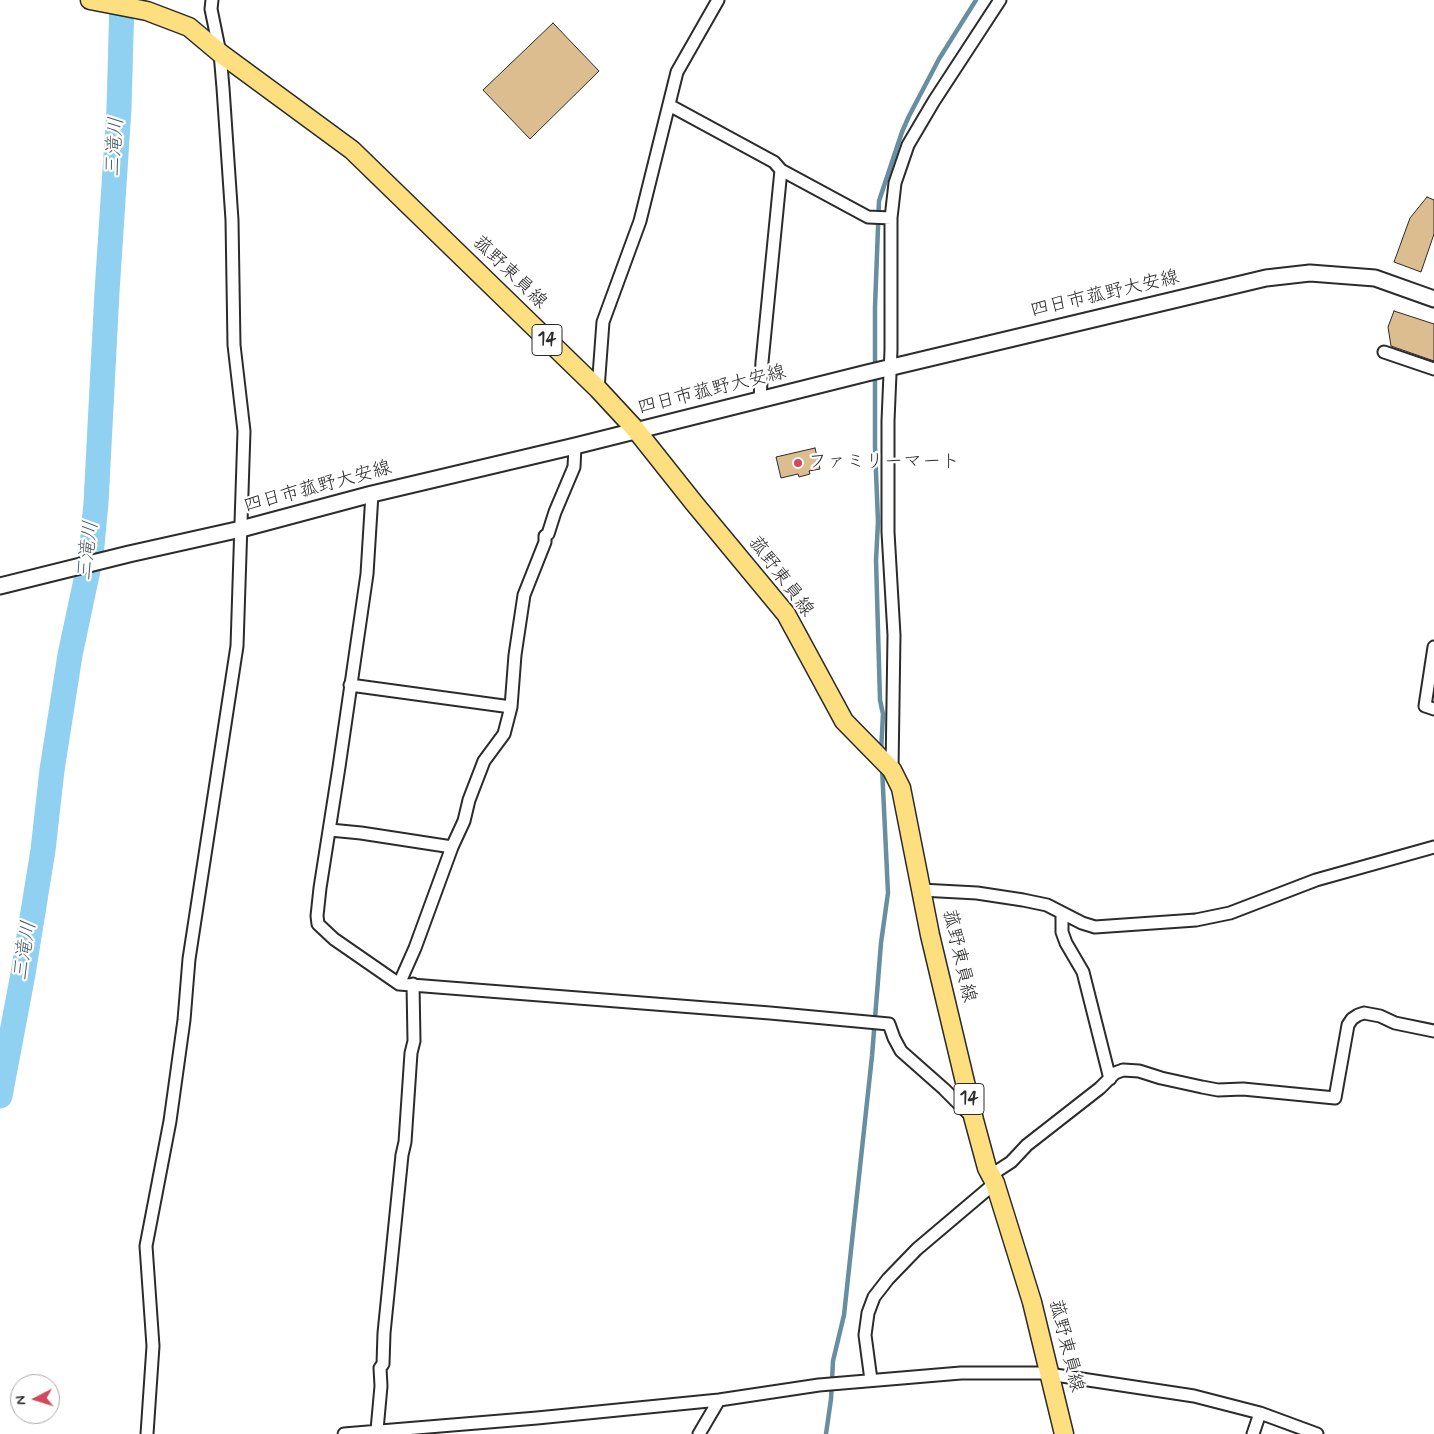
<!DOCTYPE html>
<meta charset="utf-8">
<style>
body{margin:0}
#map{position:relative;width:1434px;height:1434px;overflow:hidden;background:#fff;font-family:Mynerve,sans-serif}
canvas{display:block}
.north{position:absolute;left:10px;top:1374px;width:50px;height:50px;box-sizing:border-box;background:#fff;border:1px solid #aaa;border-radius:50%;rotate:265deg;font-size:14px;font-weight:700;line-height:20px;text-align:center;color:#2b2b2b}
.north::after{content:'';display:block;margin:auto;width:18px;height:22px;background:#d1495b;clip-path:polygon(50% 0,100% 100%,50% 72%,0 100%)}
</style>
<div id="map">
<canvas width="1434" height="1434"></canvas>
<div class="north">N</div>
</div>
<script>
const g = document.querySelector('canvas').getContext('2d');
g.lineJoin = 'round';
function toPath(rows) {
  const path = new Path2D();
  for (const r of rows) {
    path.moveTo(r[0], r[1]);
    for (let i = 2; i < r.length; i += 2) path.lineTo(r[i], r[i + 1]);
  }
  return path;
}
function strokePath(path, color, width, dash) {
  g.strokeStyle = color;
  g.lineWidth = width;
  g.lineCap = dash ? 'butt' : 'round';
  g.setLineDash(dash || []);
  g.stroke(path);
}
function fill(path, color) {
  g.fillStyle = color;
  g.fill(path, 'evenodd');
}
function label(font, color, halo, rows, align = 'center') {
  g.font = font + ' Mynerve,"Klee One",sans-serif';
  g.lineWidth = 4.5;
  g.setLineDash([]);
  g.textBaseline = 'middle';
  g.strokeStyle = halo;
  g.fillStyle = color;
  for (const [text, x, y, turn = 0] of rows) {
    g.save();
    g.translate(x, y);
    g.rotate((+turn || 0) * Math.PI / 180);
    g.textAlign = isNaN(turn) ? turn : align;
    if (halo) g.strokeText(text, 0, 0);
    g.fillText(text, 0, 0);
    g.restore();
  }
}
strokePath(toPath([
 [881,752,883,714,880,700,876,560,878,522,875,447,875,307,879,201,902,132,909,116,939,59,976,0],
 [826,1434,831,1399,833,1361,844,1315,872,1056,881,943,888,893,882,767]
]), '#688ea2', 4.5);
strokePath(toPath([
 [0,1096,23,974,43,850,52,770,70,655,91,556,96,503,107,292,119,109,122,0]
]), '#90d0f1', 25);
const building = toPath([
 [553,23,599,71,530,139,483,90,553,23],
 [1427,197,1434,200,1434,234,1421,272,1394,262,1410,218,1427,197],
 [1394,311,1434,324,1434,361,1391,346,1388,327,1394,311],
 [815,448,820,469,809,471,810,474,799,477,798,474,781,478,776,457,815,448]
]);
fill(building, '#dbbd8f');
strokePath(building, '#2b2b2b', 1);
const minor = toPath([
 [669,105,774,162,781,170,868,217,891,218],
 [1384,352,1434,369],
 [598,389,603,322,640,221,677,72,718,0],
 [760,400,762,362,781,170],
 [372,494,367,574,339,767,320,888,317,916,318,924,334,939,399,984,770,1013,889,1024,894,1038,901,1051,944,1089,972,1117],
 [1434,647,1425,706,1434,709],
 [350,685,511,707],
 [892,770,894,635,888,532,888,421,891,350,891,218,895,183,908,145,934,101,1000,0],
 [330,830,361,833,452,847],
 [921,890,977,893,1023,900,1047,905,1082,923,1095,927,1196,920,1230,913,1316,880,1434,847],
 [1062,913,1062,932,1066,943,1083,972,1110,1079],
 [399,984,415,948,452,847,464,821,469,800,484,761,504,734,511,707,515,655,524,595,545,542,545,536,548,534,555,512,574,467,575,446],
 [991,1175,1011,1162,1027,1145,1100,1088,1115,1073,1123,1070,1139,1071,1161,1078,1202,1087,1218,1090,1243,1089,1335,1098,1348,1025,1352,1019,1358,1015,1364,1013,1380,1016,1395,1023,1434,1031],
 [871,1380,865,1335,868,1313,874,1297,888,1279,917,1249,995,1183],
 [377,1430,381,1386,380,1368,383,1364,384,1333,402,1155,405,1142,411,1053,414,1041,413,984],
 [147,1434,153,1346,146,1246,170,1121,184,1020,189,959,237,646,244,431,234,345,232,220,223,88,220,53,211,9,212,0],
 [344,1434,537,1418,719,1400,819,1385,961,1373,1042,1373,1194,1396,1260,1413,1317,1434],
 [699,1434,719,1400],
 [1253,1434,1260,1413]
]);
const secondary = toPath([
 [0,586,129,554,241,529,372,494,575,446,867,373,1266,278,1310,273,1375,278,1434,299]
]);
const primary = toPath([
 [90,0,147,11,189,27,220,53,352,150,598,389,636,430,694,503,786,614,844,721,892,770,901,788,930,935,974,1120,987,1168,995,1183,1032,1302,1064,1434]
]);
strokePath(minor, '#2b2b2b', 15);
strokePath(secondary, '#2b2b2b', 19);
strokePath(primary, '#2b2b2b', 21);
strokePath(minor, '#fff', 11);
strokePath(secondary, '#fff', 15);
strokePath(primary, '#fddf80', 18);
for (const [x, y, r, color] of [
 [798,463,5,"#d1495b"]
]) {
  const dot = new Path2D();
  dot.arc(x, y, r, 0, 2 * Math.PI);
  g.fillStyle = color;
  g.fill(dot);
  strokePath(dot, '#fff', 2);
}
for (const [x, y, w] of [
 [547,340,30],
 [969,1099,30]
]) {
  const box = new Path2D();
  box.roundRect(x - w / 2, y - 15.5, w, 31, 4);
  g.fillStyle = '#fff';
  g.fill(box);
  strokePath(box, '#2b2b2b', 1);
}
label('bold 18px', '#2b2b2b', null, [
 ["14",547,340],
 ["14",969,1099]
]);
label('19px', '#2b2b2b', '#fff', [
 ["菰野東員線",509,273,44],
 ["四日市菰野大安線",1105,295,-13],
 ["四日市菰野大安線",712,391,-14],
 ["四日市菰野大安線",318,488,-15],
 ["菰野東員線",780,577,53],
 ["菰野東員線",958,956,77],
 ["菰野東員線",1065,1346,76]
]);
label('19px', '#2b2b2b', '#fff', [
 ["ファミリーマート",808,463]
], 'left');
label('italic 20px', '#495d66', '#fff', [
 ["三滝川",116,147,-86],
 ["三滝川",89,551,-83],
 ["三滝川",26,951,-81]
]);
</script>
